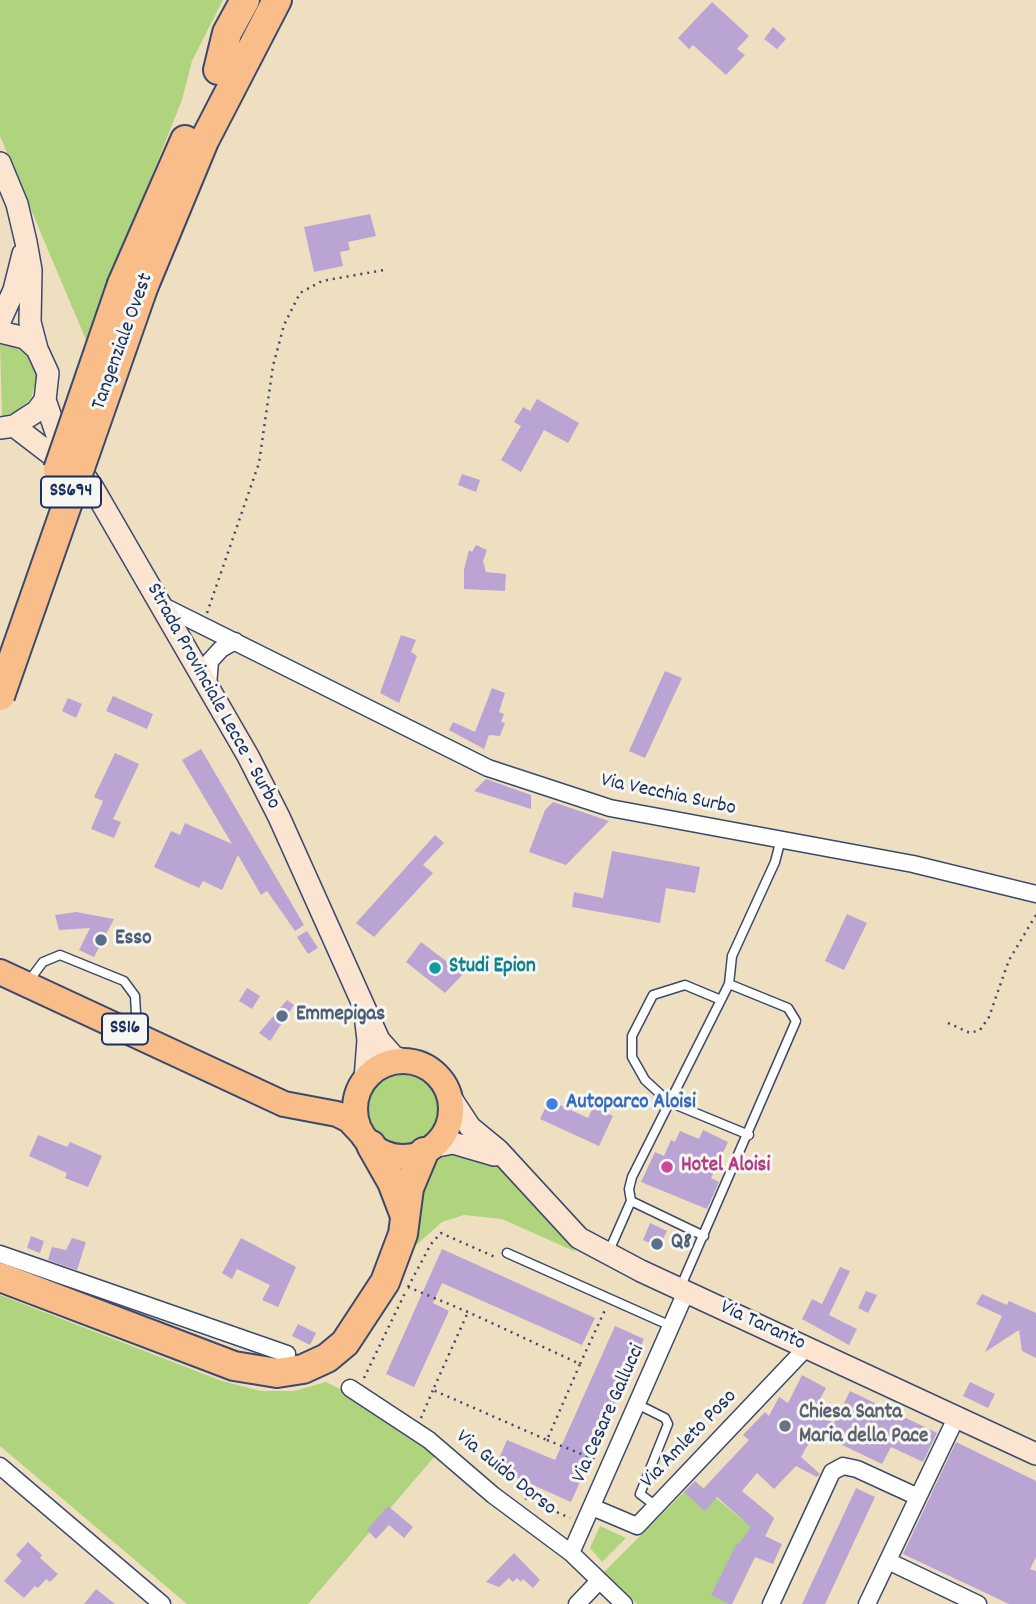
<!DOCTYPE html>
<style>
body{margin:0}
canvas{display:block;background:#eedfc0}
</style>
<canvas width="1036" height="1604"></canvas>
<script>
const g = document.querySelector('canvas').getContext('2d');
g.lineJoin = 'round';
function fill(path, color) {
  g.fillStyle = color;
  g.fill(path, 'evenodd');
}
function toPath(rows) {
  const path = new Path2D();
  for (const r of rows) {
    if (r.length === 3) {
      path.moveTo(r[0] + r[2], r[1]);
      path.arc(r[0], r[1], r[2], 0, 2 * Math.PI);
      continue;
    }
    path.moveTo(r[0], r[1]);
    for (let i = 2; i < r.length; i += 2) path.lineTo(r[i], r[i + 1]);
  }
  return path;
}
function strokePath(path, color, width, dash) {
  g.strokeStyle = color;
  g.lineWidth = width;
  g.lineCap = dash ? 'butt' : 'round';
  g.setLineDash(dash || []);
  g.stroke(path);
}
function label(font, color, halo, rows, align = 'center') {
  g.font = font + ' Dekko,sans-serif';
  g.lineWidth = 6;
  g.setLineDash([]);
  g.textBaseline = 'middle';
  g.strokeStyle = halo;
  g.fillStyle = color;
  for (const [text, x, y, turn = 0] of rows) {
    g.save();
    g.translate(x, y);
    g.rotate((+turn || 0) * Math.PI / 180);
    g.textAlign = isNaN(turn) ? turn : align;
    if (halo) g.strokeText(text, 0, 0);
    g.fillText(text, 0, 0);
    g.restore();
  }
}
fill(toPath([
 [0,0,223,0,192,61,182,100,86,340,0,136],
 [0,343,20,349,29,356,37,377,31,399,14,413,2,416],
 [404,1107,37],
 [455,1150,490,1159,500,1167,576,1252,502,1219,464,1215,442,1222,415,1246,427,1166],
 [0,1295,222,1381,261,1391,294,1391,326,1382,346,1392,435,1456,308,1604,187,1604,0,1446],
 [695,1481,744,1521,759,1505,774,1518,732,1604,637,1604,603,1573],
 [600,1526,626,1538,602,1562,590,1548]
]), '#afd47d');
fill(toPath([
 [712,2,749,36,737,49,745,55,726,75,693,45,689,49,678,38],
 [773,27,786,39,777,49,764,39],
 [370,214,376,236,348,242,350,250,340,252,343,266,314,272,304,227],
 [537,399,579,423,568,443,544,430,521,472,501,460,521,426,514,422,523,407,530,411],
 [462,474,480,480,476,492,458,485],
 [476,545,487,550,483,561,486,572,506,574,505,591,464,589,464,569,469,550,472,552],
 [401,635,416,640,411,652,417,656,399,703,380,693],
 [665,671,682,678,645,758,629,751],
 [492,688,505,693,499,712,504,714,501,722,505,723,500,736,489,735,484,749,449,730,453,722,475,732],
 [113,696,153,714,147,729,106,711],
 [68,698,82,704,76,718,62,711],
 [201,749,304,925,295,931,267,891,261,895,238,855,222,890,203,881,199,888,154,867,171,831,180,835,185,823,232,844,182,760],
 [115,753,139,764,113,819,121,822,114,838,91,829,103,801,94,797],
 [486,779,531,795,531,809,474,791],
 [553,802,609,821,566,865,529,852,545,810],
 [435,835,444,843,423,865,433,873,374,937,356,923],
 [612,851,700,867,695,893,666,888,660,923,572,907,574,892,603,898],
 [76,912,114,919,94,957,79,950,90,928,59,930,55,915],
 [847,914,867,923,844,970,825,961],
 [307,931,318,948,308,954,297,937],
 [421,942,463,974,445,993,406,962],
 [247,988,260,996,252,1009,239,1001],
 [287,1000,294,1005,270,1041,259,1033],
 [549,1100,588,1118,593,1107,613,1116,599,1146,540,1119],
 [703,1130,728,1142,711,1178,719,1182,707,1209,641,1182,655,1152,664,1156,671,1140,675,1142,680,1131,699,1139],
 [38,1135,67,1147,70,1142,102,1156,88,1187,65,1178,67,1173,29,1156],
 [650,1223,667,1231,659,1247,643,1240],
 [31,1236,44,1241,40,1253,27,1248],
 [72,1238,86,1242,77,1270,48,1260,52,1247,66,1250],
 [241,1238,296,1267,278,1307,262,1300,270,1285,237,1269,232,1279,222,1273],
 [442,1249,595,1318,582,1345,442,1283,433,1303,449,1311,414,1387,386,1374],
 [840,1267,850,1271,829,1315,857,1329,849,1345,802,1319,812,1299,822,1304],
 [866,1291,877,1295,868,1313,858,1308],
 [982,1294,1007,1305,1009,1301,1036,1313,1036,1358,1022,1351,1019,1330,985,1352,1002,1316,976,1304],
 [298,1324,316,1333,310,1345,292,1336],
 [615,1326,644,1339,571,1502,495,1468,507,1440,555,1460],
 [802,1375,826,1388,813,1412,834,1423,850,1391,937,1433,923,1462,891,1447,882,1464,815,1432,801,1457,820,1474,817,1477,796,1466,774,1489,757,1473,742,1491,774,1518,765,1536,782,1544,773,1564,755,1557,732,1604,729,1604,711,1595,737,1543,739,1544,751,1527,717,1497,705,1511,684,1492,695,1481,703,1489,749,1440,743,1435,765,1412,769,1416,779,1397,788,1403],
 [970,1382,995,1394,988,1408,963,1396],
 [956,1442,1036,1481,1036,1557,1030,1569,1036,1571,1036,1604,1009,1604,903,1554],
 [856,1488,875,1497,825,1604,802,1604],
 [388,1506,413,1527,404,1538,389,1525,376,1539,367,1530],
 [28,1542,42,1555,40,1558,58,1574,50,1582,46,1579,38,1588,35,1586,24,1598,4,1581,22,1561,16,1555],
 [514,1553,540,1580,533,1588,523,1579,521,1582,517,1578,513,1582,509,1578,499,1587,486,1582],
 [96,1589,115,1604,84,1604]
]), '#b9a4d4');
const lane = toPath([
 [28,982,43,962,60,955,124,981,135,996,137,1030],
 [721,1000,685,985,653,995,632,1036,632,1057,645,1080,669,1102,749,1135],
 [631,1201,704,1236],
 [609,1251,631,1201,629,1189,632,1177,729,984,732,956,775,862,781,839],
 [507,1253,671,1326],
 [681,1286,796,1021,788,1008,729,984],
 [637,1404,665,1418,668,1424,640,1494,656,1506]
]);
const street = toPath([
 [161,605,488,768,610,808,913,864,1036,894],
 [208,685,210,661,221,649,235,641],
 [0,1254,287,1354],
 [350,1388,429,1440,493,1495,571,1553,624,1604],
 [0,1466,162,1604],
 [592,1507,637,1526,807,1347],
 [571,1553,686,1292],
 [888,1561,978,1604],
 [577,1604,599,1581],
 [771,1604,832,1472,843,1466,857,1469,918,1497],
 [867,1604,956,1418]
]);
const secondary = toPath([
 [0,163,17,204,26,242,31,270,30,322,37,349],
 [0,321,14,290,23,254],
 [0,332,25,338,37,349,48,373,45,400,37,411,14,426,0,428],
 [45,400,58,438,93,488,248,756,279,817,379,1040,394,1057,408,1061],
 [14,426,70,469],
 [365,1079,368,1040,366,1023],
 [449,1095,470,1127,498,1150,579,1238,641,1271,1036,1454],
 [432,1147,453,1143,494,1155]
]);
const primary = toPath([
 [0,972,284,1104,337,1114,349,1120,362,1134],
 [403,1109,48]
]);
const highway = toPath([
 [218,70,227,33,245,0],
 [122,284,185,140],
 [143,288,204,141,277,0],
 [371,1145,392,1182,405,1216],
 [0,1277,234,1366,277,1373,303,1369,327,1358,345,1343,385,1282,403,1234,409,1188,424,1152]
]);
strokePath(lane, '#3b496d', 11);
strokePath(street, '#3b496d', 19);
strokePath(secondary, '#3b496d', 24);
strokePath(primary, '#3b496d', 28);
strokePath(highway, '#3b496d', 32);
strokePath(toPath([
 [207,613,259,463,273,366,284,325,300,293,322,281,384,270],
 [948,1023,970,1033,980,1030,989,1017,1009,960,1036,915],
 [408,1287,468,1312,580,1364,547,1440,433,1390,468,1312],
 [408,1287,431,1244,441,1233,495,1257],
 [580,1364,605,1310],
 [364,1378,405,1293],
 [421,1418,433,1390],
 [547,1440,596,1460],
 [525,1498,570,1518]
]), '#3b496d', 2.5, [2, 5]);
strokePath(lane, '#fff', 8);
strokePath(street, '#fff', 16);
strokePath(secondary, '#fce5d0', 21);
strokePath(primary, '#f8bd89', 24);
strokePath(highway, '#f8bd89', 28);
const highwayBridge = toPath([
 [58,470,122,284],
 [0,696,143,288]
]);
strokePath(highwayBridge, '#3b496d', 32, []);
strokePath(highwayBridge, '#f8bd89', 28);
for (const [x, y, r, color] of [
 [101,940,7,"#5c6f8a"],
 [435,968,7,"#0f9aa8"],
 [282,1016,7,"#5c6f8a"],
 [552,1104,7,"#3f7fe0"],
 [667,1167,7,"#d1479c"],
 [657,1244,7,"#5c6f8a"],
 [785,1426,7,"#6b7280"]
]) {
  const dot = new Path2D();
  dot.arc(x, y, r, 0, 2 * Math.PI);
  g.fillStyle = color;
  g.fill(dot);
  strokePath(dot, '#f6f6f2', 2.5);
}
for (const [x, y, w] of [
 [71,492,60],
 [125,1029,46]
]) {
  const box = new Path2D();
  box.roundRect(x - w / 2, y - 15.5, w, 31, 5);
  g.fillStyle = '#f6f6f2';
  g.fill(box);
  strokePath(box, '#1b2f5e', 2);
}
label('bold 19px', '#1b2f5e', null, [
 ["SS694",71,492],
 ["SS16",125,1029]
]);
label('21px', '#1b2f5e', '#f6f6f2', [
 ["Tangenziale Ovest",124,342,-70],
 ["Strada Provinciale Lecce - Surbo",212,697,61],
 ["Via Vecchia Surbo",668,796,12],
 ["Via Taranto",762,1327,25],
 ["Via Cesare Gallucci",610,1414,-66],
 ["Via Amleto Poso",690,1440,-46],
 ["Via Guido Dorso",505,1474,39]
]);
label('bold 21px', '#4e5e75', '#f6f6f2', [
 ["Esso",115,940],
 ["Emmepigas",296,1016],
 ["Q8",671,1244]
], 'left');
label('bold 21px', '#0d838f', '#f6f6f2', [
 ["Studi Epion",449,968]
], 'left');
label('bold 21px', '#366cbe', '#f6f6f2', [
 ["Autoparco Aloisi",566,1104]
], 'left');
label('bold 21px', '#b23c85', '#f6f6f2', [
 ["Hotel Aloisi",681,1167]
], 'left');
label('bold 21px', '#5b616d', '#f6f6f2', [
 ["Chiesa Santa",799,1414],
 ["Maria della Pace",799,1438]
], 'left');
</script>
